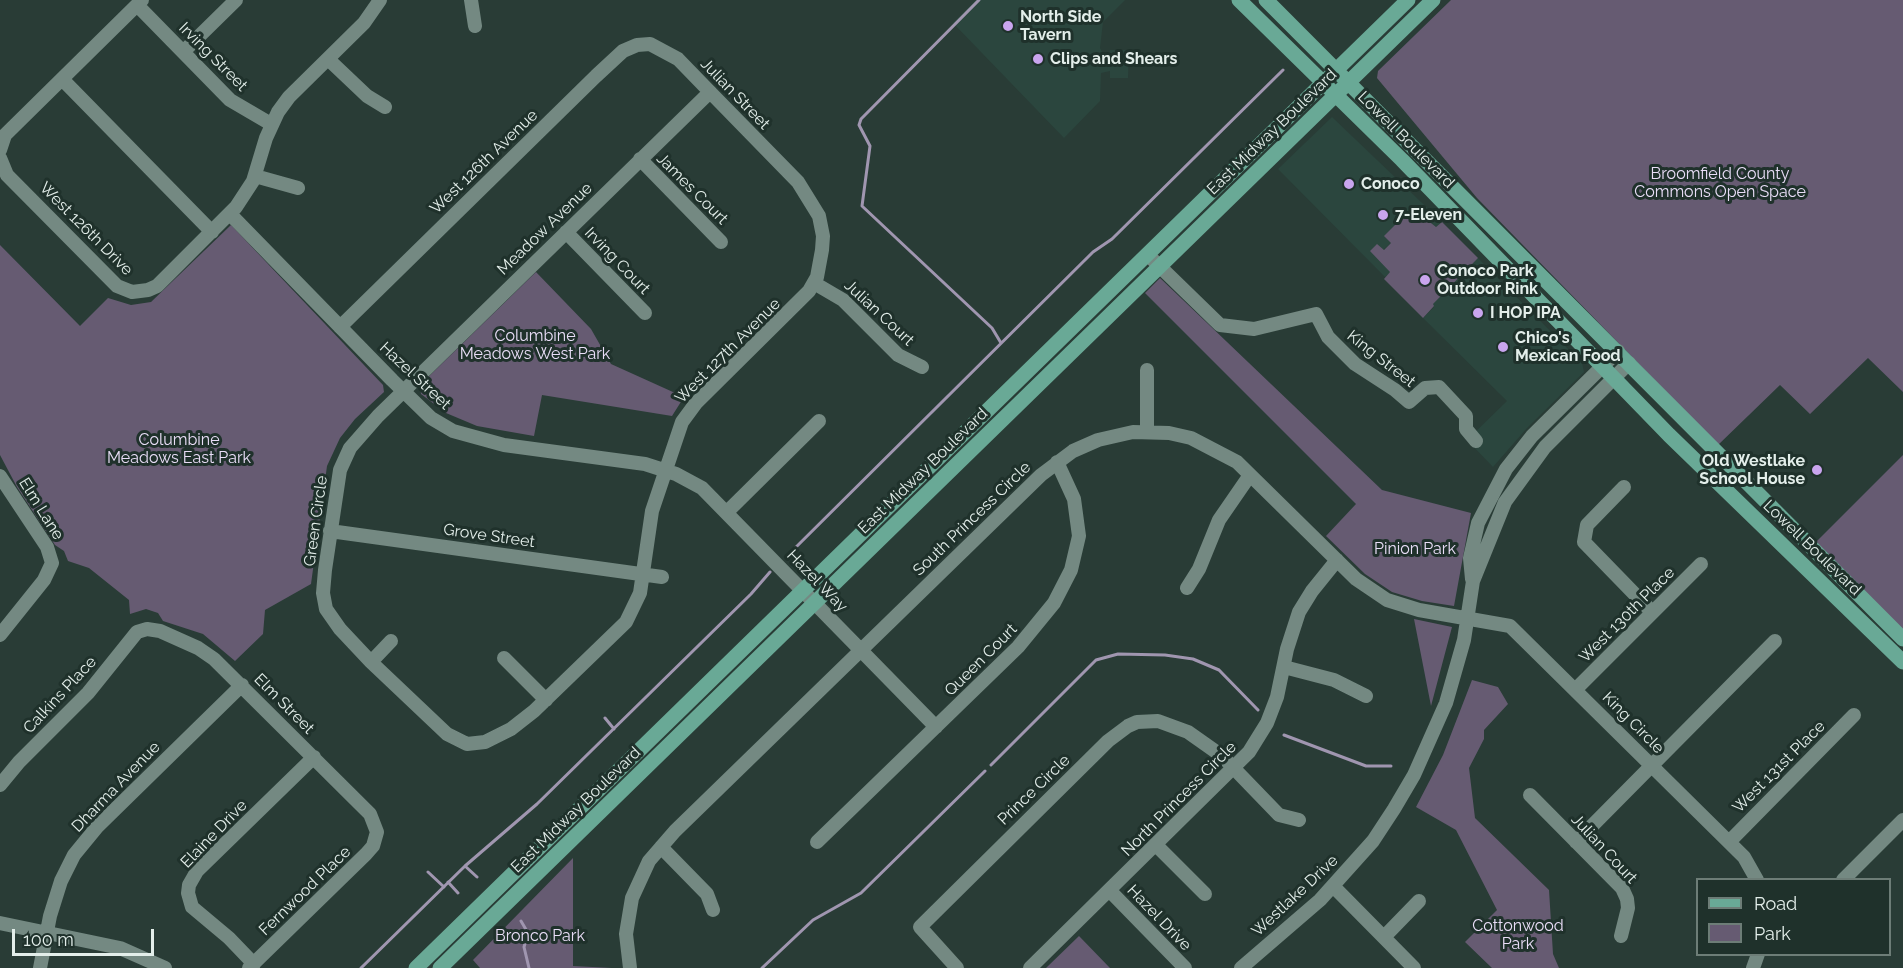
<!DOCTYPE html>
<style>
body{margin:0}
#map{position:relative;width:1903px;height:968px;overflow:hidden;background:#293c36;font-family:Raleway,sans-serif}
canvas{display:block}
.legend{position:absolute;left:1696px;top:878px;width:195px;height:78px;box-sizing:border-box;background:#1f312b;border:2px solid #6d7d77;margin:0;padding:8px 10px;list-style:none;font-size:18px;color:#e3eeea}
.legend li{display:flex;align-items:center;gap:12px;height:30px}
.legend b{width:30px;border:2px solid #6d7d77}
.scale{position:absolute;left:12px;top:929px;width:142px;height:27px;box-sizing:border-box;border:3px solid #e3eeea;border-top:0;padding-left:8px;font-size:18px;line-height:21px;white-space:nowrap;color:#e3eeea;-webkit-text-stroke:4px #1f312b;paint-order:stroke}
</style>
<div id="map">
<canvas width="1903" height="968"></canvas>
<ul class="legend">
<li><b style="height:8px;background:#69a996"></b>Road</li>
<li><b style="height:16px;background:#665b72"></b>Park</li>
</ul>
<div class="scale">100 m</div>
</div>
<script>
const g = document.querySelector('canvas').getContext('2d');
g.lineJoin = 'round';
function fill(path, color) {
  g.fillStyle = color;
  g.fill(path, 'evenodd');
}
function toPath(rows) {
  const path = new Path2D();
  for (const r of rows) {
    path.moveTo(r[0], r[1]);
    for (let i = 2; i < r.length; i += 2) path.lineTo(r[i], r[i + 1]);
  }
  return path;
}
function strokePath(path, color, width, dash) {
  g.strokeStyle = color;
  g.lineWidth = width;
  g.lineCap = dash ? 'butt' : 'round';
  g.setLineDash(dash || []);
  g.stroke(path);
}
function label(font, color, halo, rows, align = 'center') {
  g.font = font + ' Raleway,sans-serif';
  g.lineWidth = 6;
  g.setLineDash([]);
  g.textBaseline = 'middle';
  g.strokeStyle = halo;
  g.fillStyle = color;
  for (const [text, x, y, turn = 0] of rows) {
    g.save();
    g.translate(x, y);
    g.rotate((+turn || 0) * Math.PI / 180);
    g.textAlign = isNaN(turn) ? turn : align;
    if (halo) g.strokeText(text, 0, 0);
    g.fillText(text, 0, 0);
    g.restore();
  }
}
fill(toPath([
 [976,0,1125,0,1103,22,1100,48,1103,54,1109,56,1110,50,1129,50,1128,78,1110,78,1110,71,1101,73,1100,101,1064,138,953,23],
 [1332,117,1442,222,1436,227,1412,209,1385,237,1391,243,1383,250,1391,272,1385,277,1278,169],
 [1478,258,1582,363,1584,372,1527,428,1493,467,1467,440,1507,401,1423,318,1434,307,1432,304]
]), '#2b463e');
fill(toPath([
 [1451,0,1903,0,1903,392,1868,358,1810,414,1780,385,1718,445,1477,198,1377,78,1378,71],
 [1412,208,1436,227,1442,222,1478,258,1433,304,1434,306,1423,318,1384,279,1390,272,1370,251,1377,244,1384,250,1391,243,1384,236],
 [231,225,383,385,384,392,355,419,340,438,327,466,311,584,265,610,263,634,235,661,203,634,163,621,158,613,146,609,130,614,129,600,89,568,68,561,64,551,55,545,17,487,0,455,0,245,80,326,108,298,131,305,151,302],
 [536,272,591,329,611,364,684,397,672,416,542,395,534,436,477,426,446,413,421,394,420,385],
 [1160,278,1382,490,1471,513,1454,606,1422,601,1392,592,1365,574,1326,536,1356,504,1145,293],
 [1903,455,1903,631,1815,543],
 [1414,619,1452,627,1431,706],
 [1472,680,1498,687,1508,704,1484,730,1484,739,1469,768,1475,818,1549,890,1553,954,1559,968,1492,968,1465,942,1497,910,1456,830,1416,807,1443,755],
 [573,858,573,966,612,968,480,968,473,960],
 [1079,936,1110,968,1046,968]
]), '#665b72');
strokePath(toPath([
 [979,0,861,119,859,125,870,146,862,206,992,328,1001,343],
 [787,556,1093,252,1112,239,1283,70],
 [605,718,614,729],
 [1284,735,1366,766,1391,766],
 [991,765,1096,660,1118,654,1165,655,1193,659,1219,670,1258,710],
 [465,866,477,877],
 [428,872,444,887],
 [448,882,458,893],
 [521,921,528,933,524,947,529,968],
 [361,968,465,866,537,804,751,594,770,572],
 [762,968,813,920,861,893,985,771]
]), '#a096b0', 3);
strokePath(toPath([
 [471,0,475,26],
 [137,5,230,100,271,124],
 [183,52,236,0],
 [328,59,367,96,385,107],
 [62,79,212,232],
 [0,150,5,135,142,0],
 [0,158,7,175,117,286,132,292,148,290,157,286,236,207,253,181,266,138,278,112,289,97,364,23,380,0],
 [640,159,721,242],
 [255,176,298,188],
 [230,214,392,380,431,418,453,431,504,445,645,464,676,474,702,488,936,727],
 [566,232,645,313],
 [1148,255,1220,325,1254,329,1316,314,1328,337,1355,364,1395,390,1409,402,1425,388,1439,387,1466,416,1466,429,1476,441],
 [814,283,843,300,898,355,922,367],
 [340,327,596,76,623,51,637,45,650,44,678,59,710,92,798,182,819,216,823,236,822,250,817,277,809,291,696,403,682,422,652,511,640,593,626,622,534,711,511,729,485,742,467,744,447,734,371,662,340,629,326,609,323,593,325,570,340,470,350,448,378,416,710,92],
 [1147,432,1147,370],
 [0,476,47,547,52,563,44,580,0,635],
 [1624,487,1587,525,1584,542,1652,612],
 [727,512,819,421],
 [330,531,662,577],
 [1472,579,1470,558,1478,523,1506,469,1532,436,1618,351],
 [1187,588,1199,569,1219,520,1250,475],
 [504,658,546,700],
 [371,662,391,641],
 [1284,667,1334,680,1366,696],
 [1576,689,1701,564],
 [0,785,19,762,88,693,137,632,147,629,160,631,198,648,214,659,370,814,377,832,373,846,366,854,249,968],
 [1530,795,1622,888,1627,899,1628,908,1621,936],
 [817,842,1018,647,1054,603,1071,570,1079,536,1074,499,1057,462],
 [1576,842,1775,641],
 [1729,842,1854,715],
 [1156,845,1205,894],
 [661,847,707,894,713,910],
 [1843,880,1903,820],
 [1333,886,1414,968],
 [1110,891,1185,968],
 [0,923,120,948,165,968],
 [1384,937,1419,901],
 [254,964,229,938,192,907,188,893,189,885,197,871,314,757],
 [40,968,50,916,61,881,74,855,97,827,242,685],
 [630,968,626,934,632,898,649,861,675,831,1041,475,1073,451,1098,440,1133,432,1169,433,1191,438,1237,462,1356,579,1387,600,1419,610,1510,626,1744,857,1757,880],
 [957,968,920,927,1108,741,1128,726,1137,722,1158,721,1188,732,1222,756,1279,815,1299,820],
 [1030,968,1249,752,1267,723,1277,697,1287,649,1299,612,1312,591,1337,560],
 [1241,968,1320,900,1373,841,1394,809,1414,775,1446,703,1464,640,1473,581,1505,502,1545,447,1629,363],
 [1753,968,1758,954]
]), '#748982', 14);
strokePath(toPath([
 [1239,0,1402,160,1669,435,1903,662],
 [1266,0,1903,639],
 [416,968,1408,0],
 [440,968,1433,0]
]), '#69a996', 15);
for (const [x, y, r, color] of [
 [1008,26,6,"#c9a5ee"],
 [1038,59,6,"#c9a5ee"],
 [1349,184,6,"#c9a5ee"],
 [1383,215,6,"#c9a5ee"],
 [1425,280,6,"#c9a5ee"],
 [1478,313,6,"#c9a5ee"],
 [1503,347,6,"#c9a5ee"],
 [1817,470,6,"#c9a5ee"]
]) {
  const dot = new Path2D();
  dot.arc(x, y, r, 0, 2 * Math.PI);
  g.fillStyle = color;
  g.fill(dot);
  strokePath(dot, '#1f312b', 2);
}
label('bold 16px', '#e3eeea', '#1f312b', [
 ["North Side",1020,17],
 ["Tavern",1020,35],
 ["Clips and Shears",1050,59],
 ["Conoco",1361,184],
 ["7-Eleven",1395,215],
 ["Conoco Park",1437,271],
 ["Outdoor Rink",1437,289],
 ["I HOP IPA",1490,313],
 ["Chico's",1515,338],
 ["Mexican Food",1515,356],
 ["Old Westlake",1805,461,"right"],
 ["School House",1805,479,"right"]
], 'left');
label('16px', '#e3eeea', '#1f312b', [
 ["Irving Street",213,57,45],
 ["Julian Street",735,94,46],
 ["East Midway Boulevard",1272,132,-44],
 ["Lowell Boulevard",1406,140,45],
 ["West 126th Avenue",484,162,-44],
 ["James Court",692,189,45],
 ["West 126th Drive",86,229,45],
 ["Meadow Avenue",545,229,-44],
 ["Irving Court",617,261,46],
 ["Julian Court",879,313,43],
 ["West 127th Avenue",728,351,-45],
 ["King Street",1381,359,38],
 ["Hazel Street",415,376,43],
 ["East Midway Boulevard",923,471,-44],
 ["Elm Lane",41,509,58],
 ["South Princess Circle",972,519,-44],
 ["Green Circle",316,521,-82],
 ["Grove Street",489,536,8],
 ["Lowell Boulevard",1812,548,44],
 ["Hazel Way",817,581,46],
 ["West 130th Place",1627,615,-45],
 ["Queen Court",981,660,-45],
 ["Calkins Place",60,695,-47],
 ["Elm Street",284,704,45],
 ["King Circle",1633,723,45],
 ["West 131st Place",1779,767,-45],
 ["Dharma Avenue",116,787,-46],
 ["Prince Circle",1034,790,-44],
 ["North Princess Circle",1179,799,-45],
 ["East Midway Boulevard",576,810,-44],
 ["Elaine Drive",214,834,-46],
 ["Julian Court",1604,849,47],
 ["Fernwood Place",305,891,-44],
 ["Westlake Drive",1295,896,-43],
 ["Hazel Drive",1159,918,46]
]);
label('16px', '#eadef8', '#1f312b', [
 ["Broomfield County",1720,174],
 ["Commons Open Space",1720,192],
 ["Columbine",535,336],
 ["Meadows West Park",535,354],
 ["Columbine",179,440],
 ["Meadows East Park",179,458],
 ["Pinion Park",1415,549],
 ["Cottonwood",1518,926],
 ["Park",1518,944],
 ["Bronco Park",540,936]
]);
</script>
